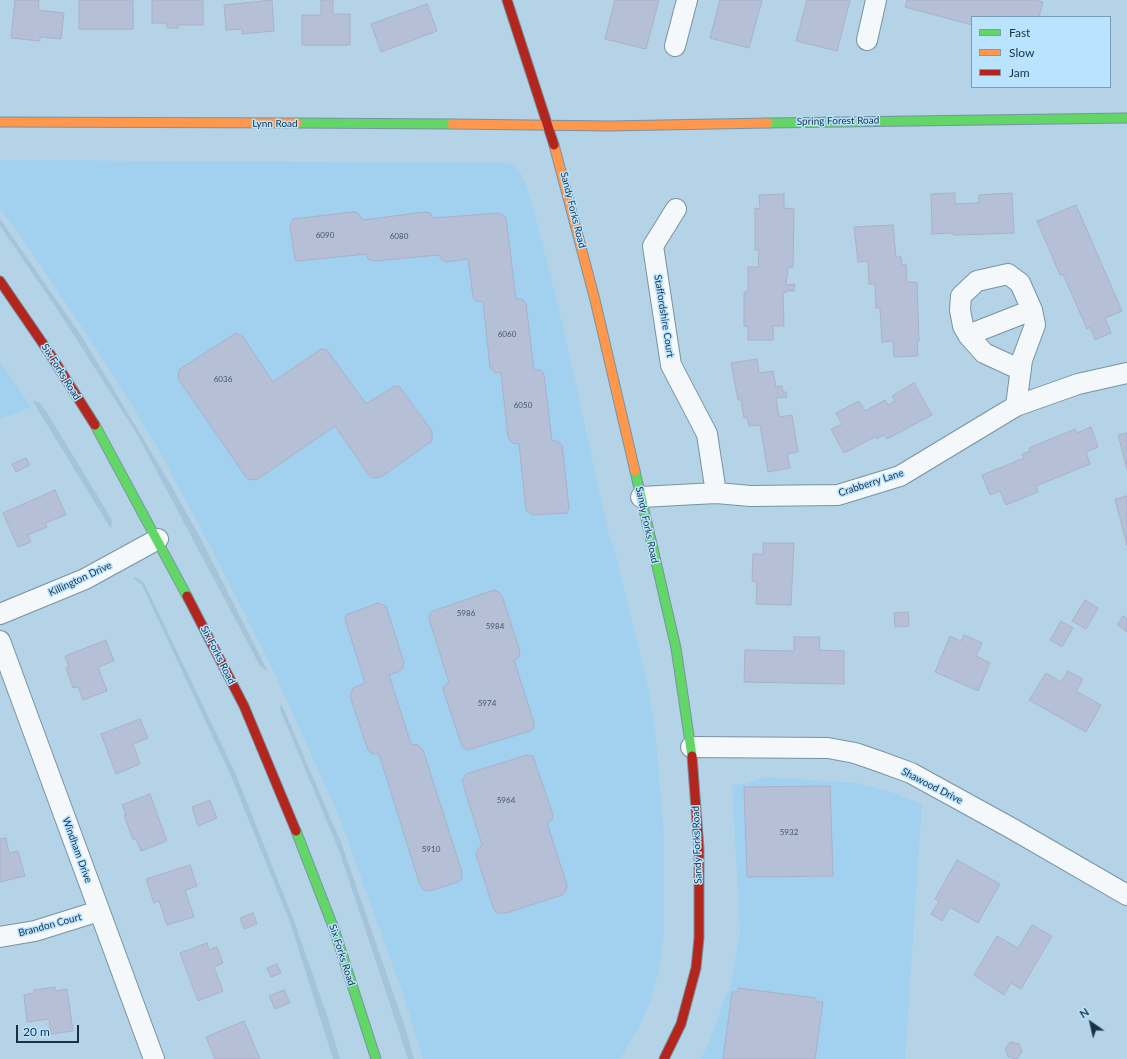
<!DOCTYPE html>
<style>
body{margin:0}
#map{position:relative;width:1127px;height:1059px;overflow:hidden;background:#b5d3e7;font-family:Lato,sans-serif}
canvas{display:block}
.legend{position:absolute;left:971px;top:16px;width:140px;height:72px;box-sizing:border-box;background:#bae3ff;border:1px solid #789db5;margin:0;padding:5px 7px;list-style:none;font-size:12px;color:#163345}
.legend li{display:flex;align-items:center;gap:8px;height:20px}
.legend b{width:20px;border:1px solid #789db5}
.north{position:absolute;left:1071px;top:1003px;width:40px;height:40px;-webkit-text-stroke:3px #bae3ff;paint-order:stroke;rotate:326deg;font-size:11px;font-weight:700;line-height:16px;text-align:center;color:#163345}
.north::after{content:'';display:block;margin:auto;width:14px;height:18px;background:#163345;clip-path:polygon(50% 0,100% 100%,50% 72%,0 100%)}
.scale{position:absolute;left:16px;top:1025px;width:63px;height:18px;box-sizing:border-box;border:2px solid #163345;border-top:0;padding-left:5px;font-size:12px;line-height:14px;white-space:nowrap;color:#163345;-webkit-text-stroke:3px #bae3ff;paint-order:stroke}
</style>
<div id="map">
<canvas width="1127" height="1059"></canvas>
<ul class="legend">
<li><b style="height:5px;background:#63d668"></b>Fast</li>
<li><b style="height:5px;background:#ff974d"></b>Slow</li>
<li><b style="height:5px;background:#b3261e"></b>Jam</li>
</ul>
<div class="north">N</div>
<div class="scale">20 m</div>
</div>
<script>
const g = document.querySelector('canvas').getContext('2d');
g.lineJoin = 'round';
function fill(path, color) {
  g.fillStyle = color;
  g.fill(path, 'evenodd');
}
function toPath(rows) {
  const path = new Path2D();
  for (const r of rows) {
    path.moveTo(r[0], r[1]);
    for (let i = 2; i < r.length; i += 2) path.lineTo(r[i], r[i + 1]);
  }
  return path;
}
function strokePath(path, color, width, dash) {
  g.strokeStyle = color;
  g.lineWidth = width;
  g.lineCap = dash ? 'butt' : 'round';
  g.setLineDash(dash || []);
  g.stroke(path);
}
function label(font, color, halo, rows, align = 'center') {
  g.font = font + ' Lato,sans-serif';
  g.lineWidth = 3;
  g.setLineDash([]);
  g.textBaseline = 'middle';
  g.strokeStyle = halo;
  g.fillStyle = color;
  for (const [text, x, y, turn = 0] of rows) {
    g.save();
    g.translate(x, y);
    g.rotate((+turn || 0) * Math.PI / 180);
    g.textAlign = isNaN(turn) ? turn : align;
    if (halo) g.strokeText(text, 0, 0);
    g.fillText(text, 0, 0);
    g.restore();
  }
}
fill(toPath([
 [0,160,501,163,509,163,519,170,526,184,534,211,563,326,609,536,614,547,647,682,655,729,664,833,664,935,658,974,651,1000,639,1027,620,1059,423,1059,403,994,338,814,274,672,211,547,154,441,94,345,24,241,0,209],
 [0,361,31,407,0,419],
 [766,777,858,783,891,792,922,804,905,1059,701,1059,711,1037,725,997,731,984,740,931,732,785,743,784]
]), '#a2d1f0');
fill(toPath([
 [0,219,82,337,171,485,203,543,268,672,260,666,137,434,57,309,0,226],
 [32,400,40,403,46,411,112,520,111,529],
 [136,577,144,583,235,772,294,921,328,1018,340,1059,333,1059,290,922,231,776,142,585,133,578],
 [281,703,342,845,406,1030,414,1059,408,1059,340,853,280,709]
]), '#a3c4da');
const building = toPath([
 [15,0,39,0,38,10,64,13,61,39,40,37,40,41,11,38,15,0],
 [79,0,133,0,133,29,79,29,79,0],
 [152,0,203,0,203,25,178,25,178,28,167,28,167,23,152,23,152,0],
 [272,0,274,31,242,34,242,29,226,30,224,5,272,0],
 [321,0,333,0,333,14,350,14,350,45,302,45,302,15,321,15,321,0],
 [615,0,659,0,646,49,605,39,615,0],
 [720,0,762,0,749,48,710,38,720,0],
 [807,0,850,0,837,51,796,41,807,0],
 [907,0,1035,0,1043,2,1039,17,972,17,972,25,905,7,907,0],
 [427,4,437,31,381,52,371,24,427,4],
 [955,193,955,204,979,203,979,195,1012,193,1014,233,959,235,953,235,953,233,932,234,931,194,955,193],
 [784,194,784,208,794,209,793,267,788,268,786,285,795,284,794,291,787,290,787,292,783,293,784,326,773,326,773,340,748,340,748,327,744,326,744,293,748,290,748,267,758,267,759,250,755,250,755,208,760,209,759,195,784,194],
 [1076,205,1122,311,1105,318,1111,333,1095,340,1090,327,1087,329,1063,274,1060,275,1037,221,1076,205],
 [353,212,358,213,363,220,425,212,430,213,433,218,499,213,506,217,516,299,522,299,526,304,534,370,541,370,544,375,552,441,558,441,562,445,569,508,567,513,533,515,526,510,519,444,512,443,508,437,501,373,494,372,490,367,483,302,476,301,473,297,468,259,446,262,441,259,439,255,374,261,368,259,366,254,298,261,295,260,290,226,293,219,353,212],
 [893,225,896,257,901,257,902,265,906,264,907,282,917,282,919,341,917,341,918,356,894,357,893,341,882,342,880,308,876,308,875,284,869,284,868,261,858,262,854,227,893,225],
 [236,333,243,337,273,382,321,349,327,350,366,404,395,386,399,386,432,431,432,441,381,477,373,478,369,475,335,426,258,479,250,480,246,477,179,380,178,374,180,369,236,333],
 [757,359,759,373,773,371,776,387,782,386,783,392,786,392,787,397,776,398,779,417,792,415,798,452,787,454,790,468,768,472,760,425,749,426,747,417,744,418,741,400,738,400,731,363,757,359],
 [914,383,932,415,887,439,884,435,877,439,877,436,844,453,831,429,842,424,836,413,859,401,865,411,885,400,888,405,895,401,892,396,914,383],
 [1091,427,1098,447,1086,452,1090,464,1036,486,1038,492,1006,505,1000,491,990,495,982,475,1024,458,1022,454,1030,451,1029,448,1075,429,1077,433,1091,427],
 [1127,433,1127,469,1118,435,1127,433],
 [26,458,30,465,16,472,12,464,26,458],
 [55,490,66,515,45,523,47,527,28,535,31,542,18,547,3,513,55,490],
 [1127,496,1127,545,1115,499,1127,496],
 [763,543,794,543,791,605,756,604,757,582,752,581,753,554,763,554,763,543],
 [494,590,500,593,502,596,520,651,519,657,514,660,534,723,534,728,530,731,467,750,462,746,443,689,445,685,449,682,429,619,430,614,433,611,494,590],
 [1085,600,1098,608,1086,629,1072,621,1085,600],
 [378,603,386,606,404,663,402,669,398,672,389,675,411,744,418,745,423,750,462,872,462,878,458,882,430,891,424,890,420,885,379,754,373,754,368,750,350,696,353,688,365,683,345,619,346,615,378,603],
 [908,612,909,626,895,627,894,613,908,612],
 [1123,616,1127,619,1127,632,1117,625,1123,616],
 [1061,621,1073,628,1062,647,1050,640,1061,621],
 [964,635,982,643,976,656,990,663,978,691,935,672,950,636,961,641,964,635],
 [794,637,820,637,819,650,844,651,844,684,744,682,745,650,794,651,794,637],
 [106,640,114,661,98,667,107,691,83,700,78,687,73,688,66,668,69,667,65,656,106,640],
 [1068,671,1083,679,1076,691,1101,705,1086,732,1029,700,1046,673,1061,682,1068,671],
 [140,719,148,738,133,744,140,764,116,774,101,734,140,719],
 [527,755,533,756,553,815,552,820,547,823,567,885,566,891,562,895,506,913,497,913,494,910,476,855,478,849,482,845,462,781,466,774,527,755],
 [830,786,833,876,747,877,744,787,830,786],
 [150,794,167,841,141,851,136,839,133,840,124,815,126,815,122,805,150,794],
 [210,800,217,818,198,826,192,807,210,800],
 [6,838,9,853,18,851,25,876,0,882,0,839,6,838],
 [957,860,1000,884,978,923,950,907,942,921,931,914,939,901,935,899,957,860],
 [190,865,197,886,185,890,194,917,167,925,159,901,154,903,146,879,190,865],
 [253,913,257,924,244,929,240,918,253,913],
 [1032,925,1052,936,1021,989,1011,983,1004,995,974,975,997,936,1018,948,1032,925],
 [207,943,209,950,217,947,223,963,214,967,223,991,198,1001,180,953,207,943],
 [277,964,281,973,271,977,267,968,277,964],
 [55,987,55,991,67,989,73,1031,51,1034,49,1019,27,1022,24,995,34,993,34,990,55,987],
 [738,988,816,998,816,1002,823,1002,815,1059,723,1059,732,992,738,992,738,988],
 [284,990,290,1003,275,1009,269,996,284,990],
 [244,1021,260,1059,215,1059,206,1037,244,1021],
 [1010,1042,1019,1044,1022,1052,1017,1059,1008,1057,1005,1049,1010,1042]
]);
fill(building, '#b5c0d6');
strokePath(building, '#a8b1c7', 1);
const street = toPath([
 [867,40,876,0],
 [675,46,687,0],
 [676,209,653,246,671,365,707,434,716,493],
 [968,335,1032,310],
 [1016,406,1022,360,1035,325,1032,310,1020,283,1008,274,977,281,961,296,960,310,963,326,968,335,984,353,1021,370],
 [641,497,716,493,751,496,838,495,900,476,1016,406,1078,384,1127,373],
 [0,614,85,579,158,539],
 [0,641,154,1059],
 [691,747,828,748,855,753,881,762,911,773,1011,828,1127,895],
 [0,937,35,931,99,911]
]);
const fast = toPath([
 [297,123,452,124],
 [768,123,1127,118],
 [95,425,187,596],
 [635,471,676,648,692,756],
 [296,831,334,929,376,1059]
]);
const slow = toPath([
 [0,122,297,123],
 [452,124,609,126,768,123],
 [554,145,595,300,635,471]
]);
const jam = toPath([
 [507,0,554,145],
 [0,281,50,354,95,425],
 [187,596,244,706,296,831],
 [664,1059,681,1024,696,968,699,938,699,848,692,756]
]);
strokePath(street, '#7793a4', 22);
strokePath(fast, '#7793a4', 11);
strokePath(slow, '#7793a4', 11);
strokePath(jam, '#7793a4', 11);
strokePath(street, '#f4f8fb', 20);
strokePath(fast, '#63d668', 9);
strokePath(slow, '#ff974d', 9);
strokePath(jam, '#b3261e', 9);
label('8px', '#40586c', null, [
 ["6090",325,235],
 ["6080",399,236],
 ["6060",507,334],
 ["6036",223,379],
 ["6050",523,405],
 ["5986",466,613],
 ["5984",495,626],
 ["5974",487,703],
 ["5964",506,800],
 ["5932",789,832],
 ["5910",431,849]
]);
label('10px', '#163345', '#bae3ff', [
 ["Spring Forest Road",838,121,-1],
 ["Lynn Road",275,124],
 ["Sandy Forks Road",573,210,76],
 ["Staffordshire Court",664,316,81],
 ["Six Forks Road",61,372,58],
 ["Crabberry Lane",871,483,-18],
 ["Sandy Forks Road",647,525,78],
 ["Killington Drive",80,579,-25],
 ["Six Forks Road",218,655,63],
 ["Shawood Drive",932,786,27],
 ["Sandy Forks Road",697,845,-92],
 ["Windham Drive",77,850,70],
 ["Brandon Court",50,925,-15],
 ["Six Forks Road",342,955,72]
]);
</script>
